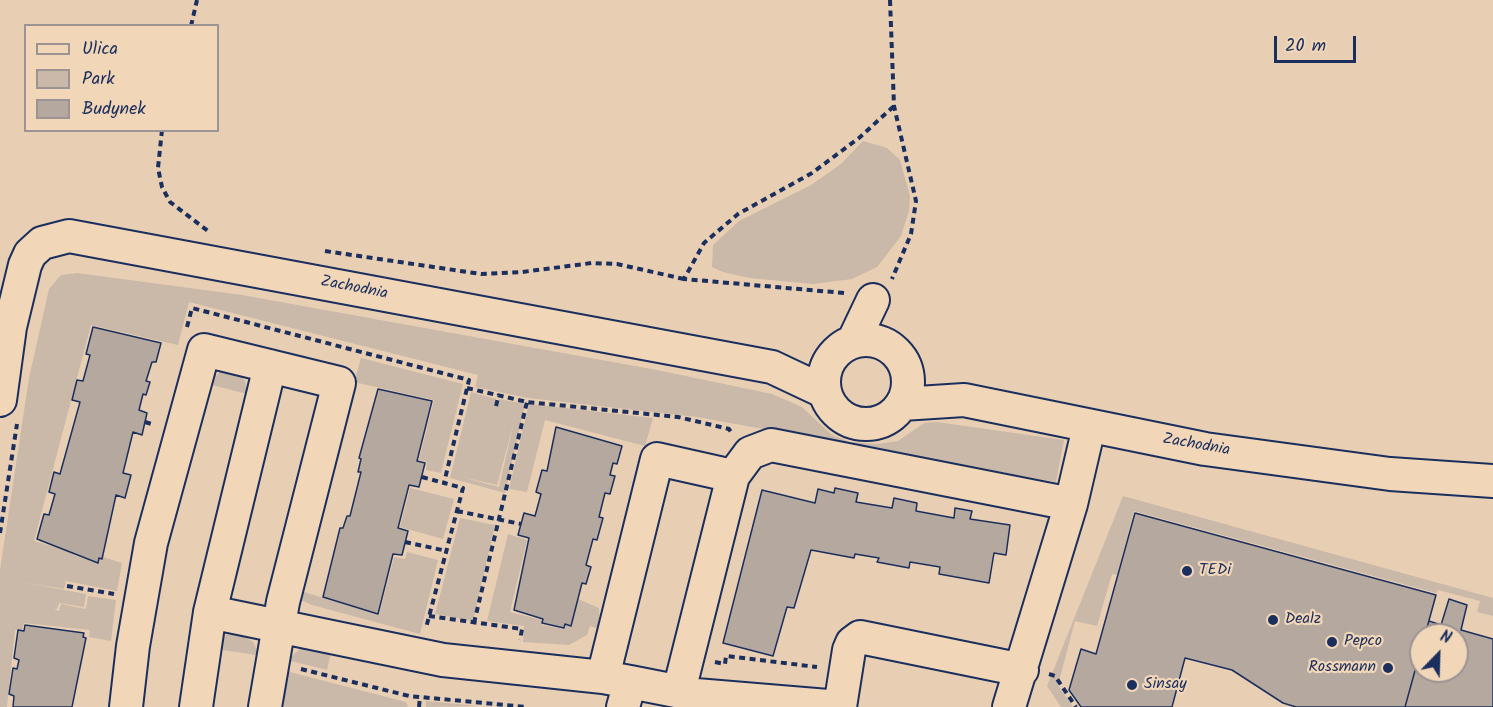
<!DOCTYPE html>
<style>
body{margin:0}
#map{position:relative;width:1493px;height:707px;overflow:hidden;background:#e8cfb4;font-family:Kalam,sans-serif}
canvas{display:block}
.legend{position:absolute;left:24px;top:24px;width:195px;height:108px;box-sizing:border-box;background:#f1d6b8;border:2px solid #9b9394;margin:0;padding:8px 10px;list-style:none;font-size:18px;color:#1b2f5e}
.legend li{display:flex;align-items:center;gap:12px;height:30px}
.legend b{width:30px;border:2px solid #9b9394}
.north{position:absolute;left:1409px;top:623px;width:60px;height:60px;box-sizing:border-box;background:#f1d6b8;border:2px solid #9b9394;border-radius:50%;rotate:23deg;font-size:16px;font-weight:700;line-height:24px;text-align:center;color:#1b2f5e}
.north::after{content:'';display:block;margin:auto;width:21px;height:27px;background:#1b2f5e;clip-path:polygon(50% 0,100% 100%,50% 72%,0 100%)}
.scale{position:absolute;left:1274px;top:36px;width:82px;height:27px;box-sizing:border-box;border:3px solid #1b2f5e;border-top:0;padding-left:8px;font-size:18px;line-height:21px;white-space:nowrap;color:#1b2f5e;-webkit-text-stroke:4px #f1d6b8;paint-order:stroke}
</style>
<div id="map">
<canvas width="1493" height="707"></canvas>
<ul class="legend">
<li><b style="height:8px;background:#f1d6b8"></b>Ulica</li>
<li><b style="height:16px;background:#cab8a8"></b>Park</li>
<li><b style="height:16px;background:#b5a89f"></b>Budynek</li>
</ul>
<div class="north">N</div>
<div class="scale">20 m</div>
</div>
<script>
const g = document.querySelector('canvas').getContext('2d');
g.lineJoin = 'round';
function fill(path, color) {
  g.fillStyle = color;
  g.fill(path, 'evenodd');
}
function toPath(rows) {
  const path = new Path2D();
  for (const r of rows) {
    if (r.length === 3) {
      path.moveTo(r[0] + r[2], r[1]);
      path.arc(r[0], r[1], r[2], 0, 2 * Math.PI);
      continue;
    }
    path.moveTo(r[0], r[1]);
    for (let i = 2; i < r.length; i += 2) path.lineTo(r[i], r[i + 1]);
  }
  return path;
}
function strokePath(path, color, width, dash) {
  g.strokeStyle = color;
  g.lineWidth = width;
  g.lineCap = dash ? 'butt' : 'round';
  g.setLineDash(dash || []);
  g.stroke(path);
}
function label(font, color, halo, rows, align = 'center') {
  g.font = font + ' Kalam,sans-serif';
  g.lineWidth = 4.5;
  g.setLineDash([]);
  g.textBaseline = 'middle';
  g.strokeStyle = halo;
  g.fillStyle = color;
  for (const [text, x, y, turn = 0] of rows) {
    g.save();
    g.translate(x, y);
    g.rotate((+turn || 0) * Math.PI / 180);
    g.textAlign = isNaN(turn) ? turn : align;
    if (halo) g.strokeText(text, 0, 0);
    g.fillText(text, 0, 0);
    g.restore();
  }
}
fill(toPath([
 [863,141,887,148,900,160,910,196,909,211,901,236,877,267,852,279,813,284,749,278,723,272,712,267,713,245,739,221,811,185,841,164],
 [77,273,242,295,657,370,772,394,802,407,832,435,850,442,878,444,898,441,924,423,937,422,1064,440,1056,482,697,417,528,398,475,387,478,375,189,302,178,345,91,325,34,541,73,552,73,555,97,563,103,557,122,563,117,591,66,581,64,589,21,582,86,594,84,607,59,603,57,609,54,609,59,611,61,604,86,609,88,596,116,600,111,641,89,637,90,630,24,623,22,630,15,630,7,707,0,707,0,570,29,378,49,289,61,275],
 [361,358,463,384,441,473,426,470,427,462,419,460,434,400,354,382],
 [221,371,234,371,241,375,245,381,247,394,208,384],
 [471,392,496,399,494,405,497,406,499,399,525,404,505,493,450,478],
 [514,422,499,487,458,476,497,485],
 [529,404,653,418,645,446,545,420,527,492,509,489],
 [410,488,454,499,443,539,400,527],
 [1123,496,1493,598,1493,616,1477,612,1480,601,1438,590,1436,593,1134,511,1117,575,1112,574,1097,626,1075,621,1058,685,1073,707,1061,707,1047,686],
 [460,518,495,525,473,621,435,614],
 [508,534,527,540,510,612,542,620,542,625,565,629,566,625,571,626,578,599,599,608,600,629,590,626,587,635,569,645,523,642,524,626,487,621],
 [407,552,438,560,420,634,312,605,298,599,291,588,379,615,394,557,405,559],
 [239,633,253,642,257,650,256,655,216,649,225,635],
 [305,645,332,647,327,670,287,660],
 [282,670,406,702,408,707,286,707,275,704],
 [426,701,477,706,426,707]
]), '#cab8a8');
const building = toPath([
 [93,327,161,343,156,362,152,362,146,381,150,382,146,395,143,394,139,410,147,413,142,435,133,432,123,473,131,475,125,498,116,495,102,559,99,558,98,563,37,539,44,514,49,515,55,494,49,492,54,472,60,474,80,402,72,400,77,380,83,381,90,355,86,354,93,327],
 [378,389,432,401,417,461,425,463,419,487,409,485,398,528,408,531,402,555,393,554,378,614,323,597,340,528,343,528,347,516,350,516,361,472,358,472,361,459,359,458,378,389],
 [556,427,622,446,617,464,613,463,610,475,615,476,610,494,605,493,599,517,603,518,597,540,593,539,586,565,591,567,586,584,582,583,571,626,565,624,564,628,542,623,543,619,514,610,529,538,518,535,524,513,535,516,541,494,536,492,542,470,547,471,556,427],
 [835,488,858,493,856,502,892,508,894,498,917,503,916,511,954,518,955,508,972,511,970,519,1010,525,1006,555,994,553,989,583,939,574,940,567,910,562,909,568,877,562,879,558,855,554,854,558,811,550,794,608,787,607,773,656,723,643,762,490,815,503,818,489,834,493,835,488],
 [1135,513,1436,595,1425,635,1421,635,1421,649,1405,707,1296,707,1283,703,1232,670,1185,658,1172,707,1081,707,1069,690,1081,649,1096,654,1135,513],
 [1449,599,1467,605,1461,630,1493,639,1493,707,1405,707,1421,649,1421,671,1457,671,1457,635,1425,635,1429,621,1441,625,1449,599],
 [25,625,84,633,83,637,86,638,72,707,13,707,14,696,9,694,13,668,17,669,19,660,14,658,18,630,24,631,25,625]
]);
fill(building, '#b5a89f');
strokePath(building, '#1b2f5e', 1.5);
const minor = toPath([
 [866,382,42],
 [853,342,873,300],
 [0,400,10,327,25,265,30,254,42,243,69,236,772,367,825,392],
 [902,404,964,400,1205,449,1390,474,1493,481],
 [733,476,750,453,771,445,1071,504],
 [210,612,443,660,603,677,630,682],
 [603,677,657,459,733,476,679,691],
 [126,707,133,646,151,543,204,350,339,383,283,602,265,707],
 [196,707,210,612,270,366],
 [623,707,630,682,696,695,840,707],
 [840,707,849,650,852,643,860,637,1022,670],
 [1009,707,1071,504,1089,427]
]);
strokePath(minor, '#1b2f5e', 36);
strokePath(toPath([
 [890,0,894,106,916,201,911,234,892,279],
 [191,26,197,0],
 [162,130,158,168,162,187,170,202,208,231],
 [325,251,481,274,522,272,592,263,617,264,684,279],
 [844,293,684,279,704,243,738,214,812,173,859,138,894,106],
 [187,327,192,308,469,380,444,483,463,488,426,628],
 [467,388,527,402,678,417,729,429,731,432],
 [496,406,499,394],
 [145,422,155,425],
 [422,477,444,483],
 [457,511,521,524],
 [0,533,17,424],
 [405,542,447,551],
 [67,586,114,594],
 [429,616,522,629,520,640],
 [474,623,527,402],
 [715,662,725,664,726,656,817,667],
 [301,669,409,696,527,707],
 [1049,674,1055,676,1076,707],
 [419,707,420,697]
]), '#1b2f5e', 4, [6, 4.5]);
strokePath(minor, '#f1d6b8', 32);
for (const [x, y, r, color] of [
 [1187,571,6,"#1b2f5e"],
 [1273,620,6,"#1b2f5e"],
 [1332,642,6,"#1b2f5e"],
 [1388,668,6,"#1b2f5e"],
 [1132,685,6,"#1b2f5e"]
]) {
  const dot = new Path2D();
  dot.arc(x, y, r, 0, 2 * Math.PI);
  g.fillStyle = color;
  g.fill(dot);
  strokePath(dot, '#f1d6b8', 2);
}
label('16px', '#1b2f5e', '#f1d6b8', [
 ["Zachodnia",354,289,11],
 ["Zachodnia",1196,446,10]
]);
label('16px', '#1b2f5e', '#f1d6b8', [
 ["TEDi",1199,571],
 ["Dealz",1285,620],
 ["Pepco",1344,642],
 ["Rossmann",1376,668,"right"],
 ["Sinsay",1144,685]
], 'left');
</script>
